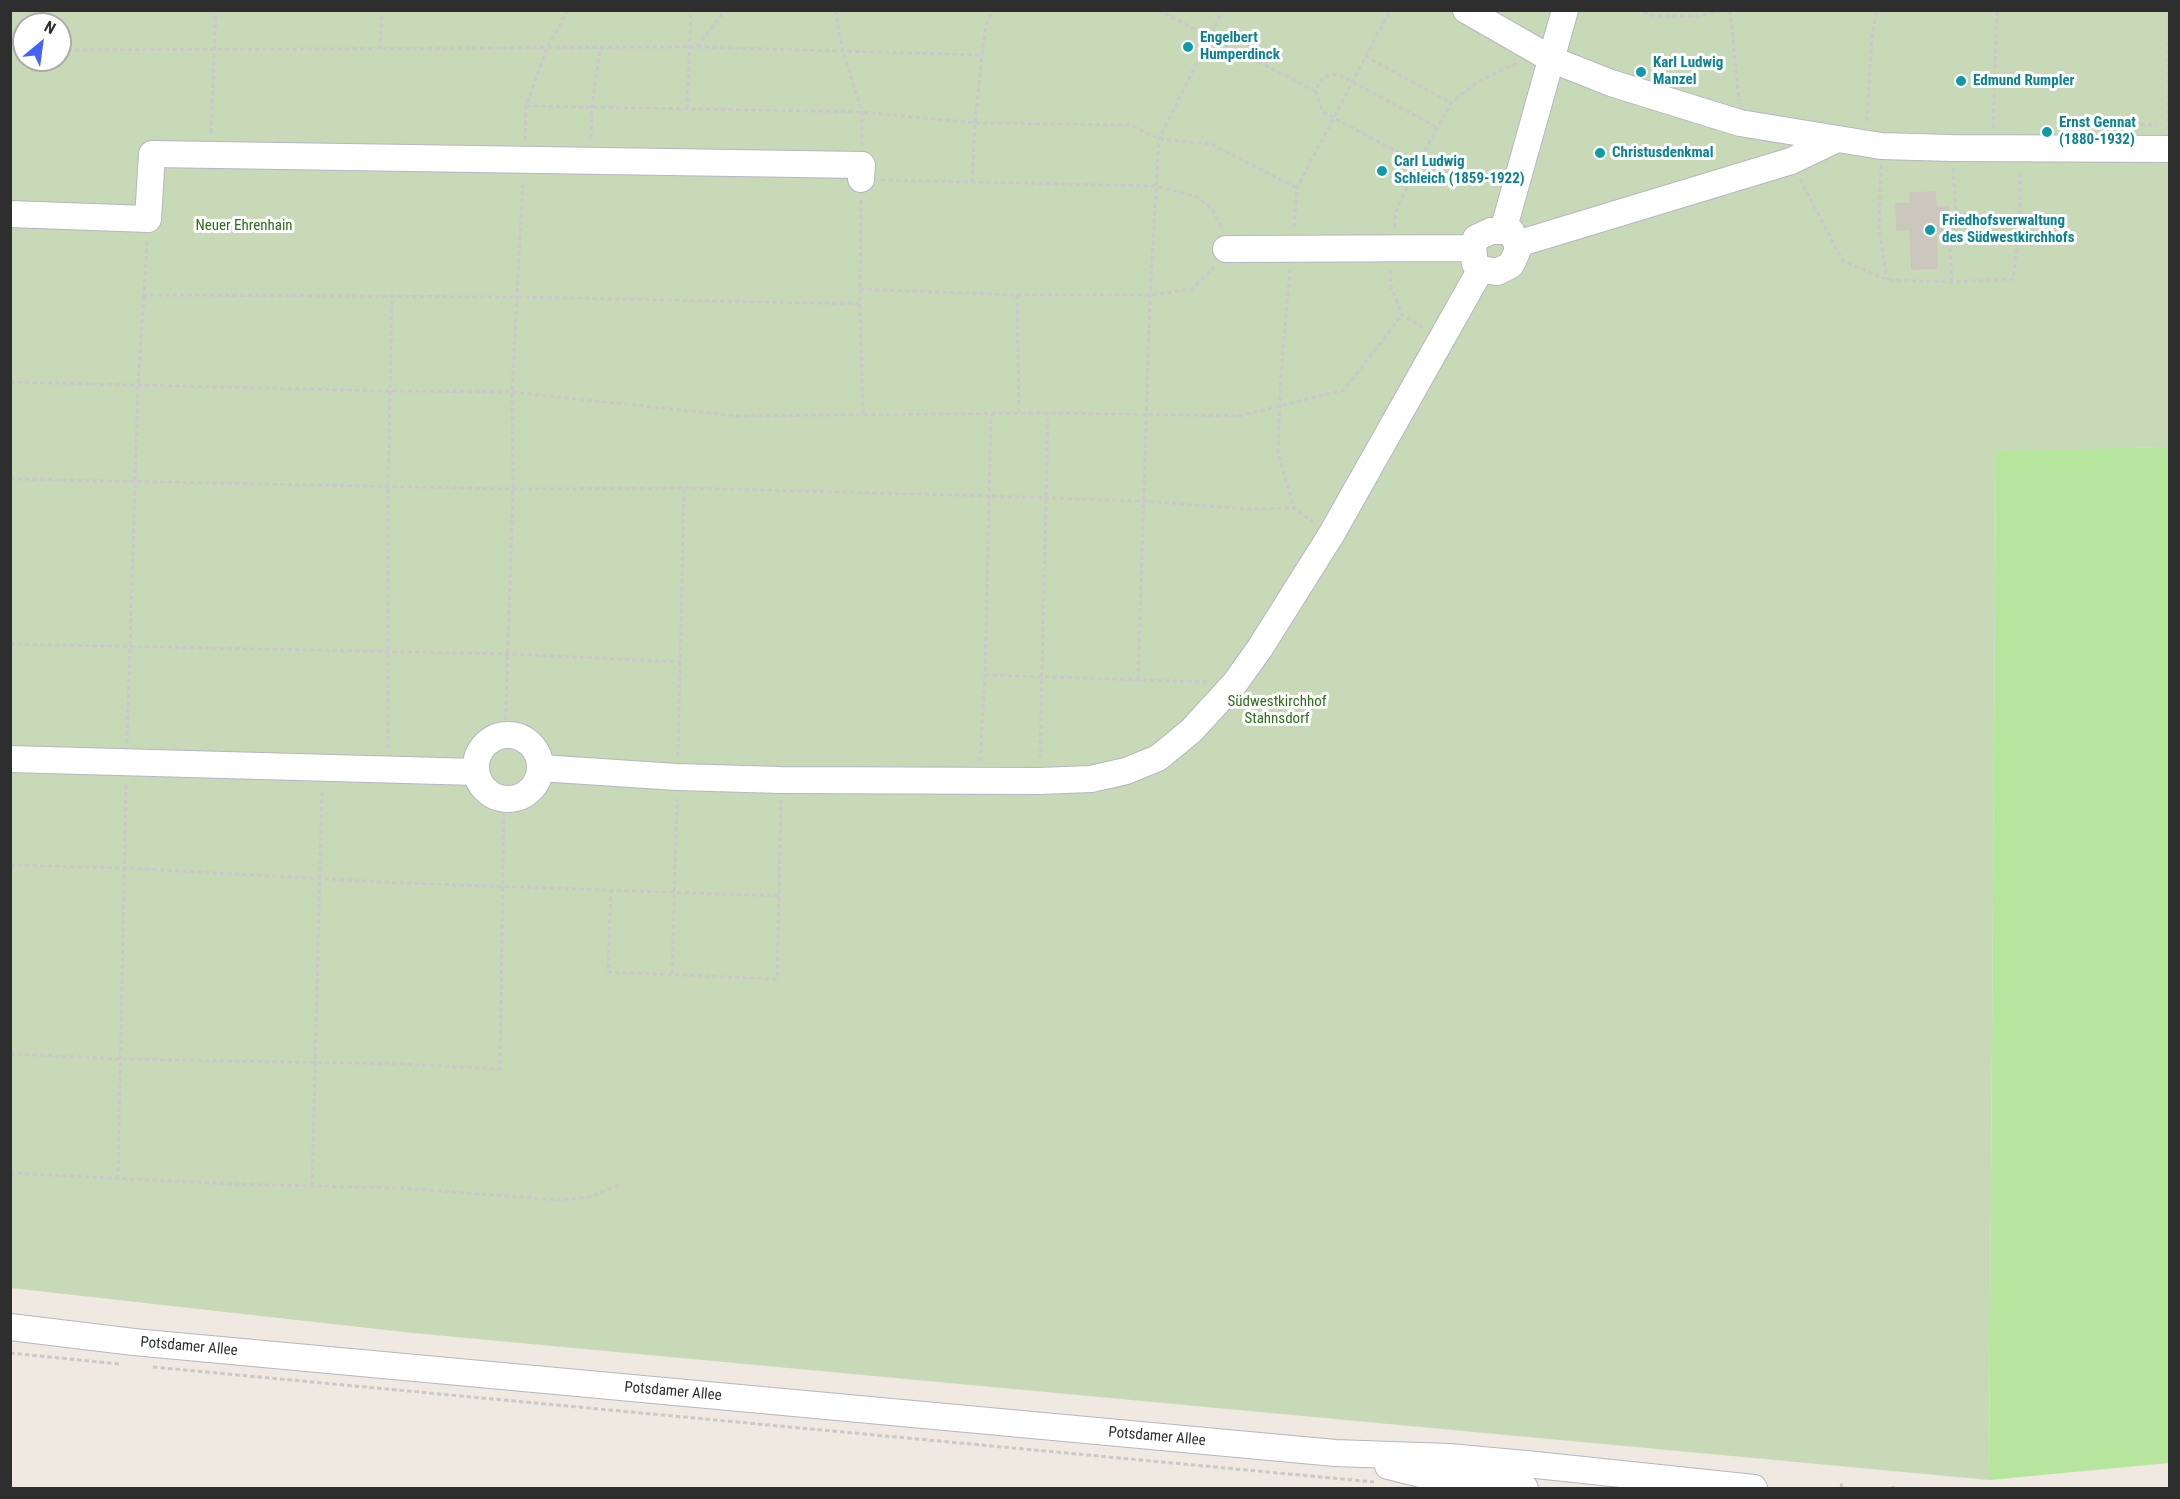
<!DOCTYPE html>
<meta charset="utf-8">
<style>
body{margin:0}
#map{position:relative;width:2180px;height:1499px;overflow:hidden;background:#efe9e1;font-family:"Roboto Condensed",sans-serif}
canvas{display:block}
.frame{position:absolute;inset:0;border:12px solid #2e2e2e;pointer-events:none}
.north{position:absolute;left:12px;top:12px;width:60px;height:60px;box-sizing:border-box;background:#fff;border:2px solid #ababab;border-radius:50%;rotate:29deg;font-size:16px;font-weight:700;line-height:24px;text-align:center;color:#2e2e2e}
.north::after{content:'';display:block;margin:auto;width:21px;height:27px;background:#4264fb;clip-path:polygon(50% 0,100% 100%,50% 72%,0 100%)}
</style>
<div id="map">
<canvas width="2180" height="1499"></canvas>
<div class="frame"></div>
<div class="north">N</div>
</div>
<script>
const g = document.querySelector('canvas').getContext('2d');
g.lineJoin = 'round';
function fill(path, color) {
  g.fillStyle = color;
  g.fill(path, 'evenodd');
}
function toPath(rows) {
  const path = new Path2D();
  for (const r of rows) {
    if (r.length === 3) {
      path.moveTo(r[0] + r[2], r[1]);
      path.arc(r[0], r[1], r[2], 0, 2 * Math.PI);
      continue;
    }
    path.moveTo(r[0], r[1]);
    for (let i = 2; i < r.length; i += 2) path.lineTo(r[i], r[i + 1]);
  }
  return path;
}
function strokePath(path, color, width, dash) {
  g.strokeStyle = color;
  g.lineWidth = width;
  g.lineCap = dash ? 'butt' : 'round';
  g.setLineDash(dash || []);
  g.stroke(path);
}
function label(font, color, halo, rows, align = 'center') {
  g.font = font + ' "Roboto Condensed",sans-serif';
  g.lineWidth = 6;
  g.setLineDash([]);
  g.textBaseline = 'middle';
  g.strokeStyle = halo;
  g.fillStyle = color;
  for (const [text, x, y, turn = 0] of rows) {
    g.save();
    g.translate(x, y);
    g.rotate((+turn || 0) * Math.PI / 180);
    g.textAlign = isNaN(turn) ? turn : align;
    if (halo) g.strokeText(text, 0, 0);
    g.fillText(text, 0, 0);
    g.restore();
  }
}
fill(toPath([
 [2169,447,2169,1463,1989,1480,1996,450]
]), '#b6e59e');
fill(toPath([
 [11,11,2169,11,2169,447,1996,451,1989,1480,413,1333,11,1288],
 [24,24,60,24,60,60,24,60]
]), '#c8d9b8');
const building = toPath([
 [1935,192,1936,207,1949,207,1950,231,1936,232,1937,268,1912,269,1910,229,1897,230,1896,204,1911,203,1910,193,1935,192]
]);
fill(building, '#cbc7bf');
strokePath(building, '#cbc5ba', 1.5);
const minor = toPath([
 [1466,10,1553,60,1611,83,1740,123,1881,146,1952,148,2170,149],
 [10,214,148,219,152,154,862,165,861,179],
 [1491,231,1511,231,1517,244,1517,252,1511,265,1497,272,1481,269,1475,264,1473,248,1476,238,1491,231],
 [1503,231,1565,10],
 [1517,244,1791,161,1837,139],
 [1226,249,1473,248],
 [508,767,32],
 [10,759,476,772],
 [540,768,677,777,781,780,1039,781,1091,779,1126,771,1158,758,1191,731,1235,683,1260,648,1331,535,1481,269],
 [10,1327,134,1342,1335,1453,1449,1457,1536,1465,1754,1488],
 [1388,1466,1436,1478,1525,1488]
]);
strokePath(minor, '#b4b7c1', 28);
strokePath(toPath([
 [835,10,843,51,862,112,862,145],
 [1158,10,1315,91,1323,77,1338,74,1438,128],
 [1636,10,1655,16,1699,16,1723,10],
 [1730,10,1739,101],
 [36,24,36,10],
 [697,47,725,10],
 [60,50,697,47,982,55],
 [380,50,382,10],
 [10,51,24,51],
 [1365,56,1451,103],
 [1315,91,1323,112,1418,163],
 [526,106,862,112,975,123,1131,125,1159,139,1211,144,1297,188],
 [687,109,691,10],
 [1867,121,1872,36,1877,10],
 [1993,128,1997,10],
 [2109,129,2109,123,2157,125],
 [2168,129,2169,10],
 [211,133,216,10],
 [591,138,592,107,600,48],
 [525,140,526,106,547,48,568,10],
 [1881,165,1879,229,1887,280],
 [1953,168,1956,213,2020,218,2020,169],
 [1800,179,1842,260,1887,280,1952,282,2013,279,2020,218],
 [881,180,1155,186,1198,197,1213,210,1222,229],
 [972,182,975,123,982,55,986,25,993,10],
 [1294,227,1297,188,1390,10],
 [1395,227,1396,211,1418,163,1451,103,1477,82,1517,63],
 [147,241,144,295,518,297,860,304,861,199],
 [1290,269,1281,373,1278,453,1294,508],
 [1391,270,1390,284,1402,315,1422,327],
 [1952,282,1950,249,1956,213],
 [860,289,1017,295,1150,295,1192,289,1214,267],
 [1017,295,1019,414],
 [860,304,863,416],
 [10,382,389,391,512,392,736,416,1048,413,1239,416,1344,390,1402,315],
 [10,479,513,489,684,488,989,496,1143,501,1247,509,1294,508,1313,522],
 [10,644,509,654,681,662],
 [985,675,1208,682],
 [1138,680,1150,295,1159,139,1223,10],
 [505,735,513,489,512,392,523,180],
 [127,743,138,385,144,295],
 [388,748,388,487,392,297],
 [678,756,684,488],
 [1040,759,1048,413],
 [980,761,985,675,991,415],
 [10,865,124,868,402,883,779,896],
 [611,889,608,972,777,979,781,800],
 [672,974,677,799],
 [10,1054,122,1059,402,1064,500,1069,504,799],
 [10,1173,233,1184,399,1188,560,1200,590,1197,619,1185],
 [118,1179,126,782],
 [312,1186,322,789],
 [10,1353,120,1364],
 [153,1367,1374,1482],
 [1841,1488,1842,1481],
 [1893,1488,1893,1486]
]), '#c9c9c9', 3, [4.5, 3]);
strokePath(minor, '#fff', 26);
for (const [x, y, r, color] of [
 [1188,47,6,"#0f9aa8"],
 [1641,72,6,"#0f9aa8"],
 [1961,81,6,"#0f9aa8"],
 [2047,132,6,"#0f9aa8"],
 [1600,153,6,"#0f9aa8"],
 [1382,171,6,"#0f9aa8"],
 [1930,230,6,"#0f9aa8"]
]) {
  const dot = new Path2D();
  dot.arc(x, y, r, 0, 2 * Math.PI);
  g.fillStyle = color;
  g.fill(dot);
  strokePath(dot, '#fff', 2);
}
label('bold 15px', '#0d838f', '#fff', [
 ["Engelbert",1200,38],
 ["Humperdinck",1200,55],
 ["Karl Ludwig",1653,63],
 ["Manzel",1653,80],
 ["Edmund Rumpler",1973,81],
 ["Ernst Gennat",2059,123],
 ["(1880-1932)",2059,140],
 ["Christusdenkmal",1612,153],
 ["Carl Ludwig",1394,162],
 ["Schleich (1859-1922)",1394,179],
 ["Friedhofsverwaltung",1942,221],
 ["des Südwestkirchhofs",1942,238]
], 'left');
label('15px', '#2c6e1b', '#fff', [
 ["Neuer Ehrenhain",244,226],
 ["Südwestkirchhof",1277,702],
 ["Stahnsdorf",1277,719]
]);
label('15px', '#2e2e2e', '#fff', [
 ["Potsdamer Allee",189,1347,5],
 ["Potsdamer Allee",673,1392,5],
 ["Potsdamer Allee",1157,1437,5]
]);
</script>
